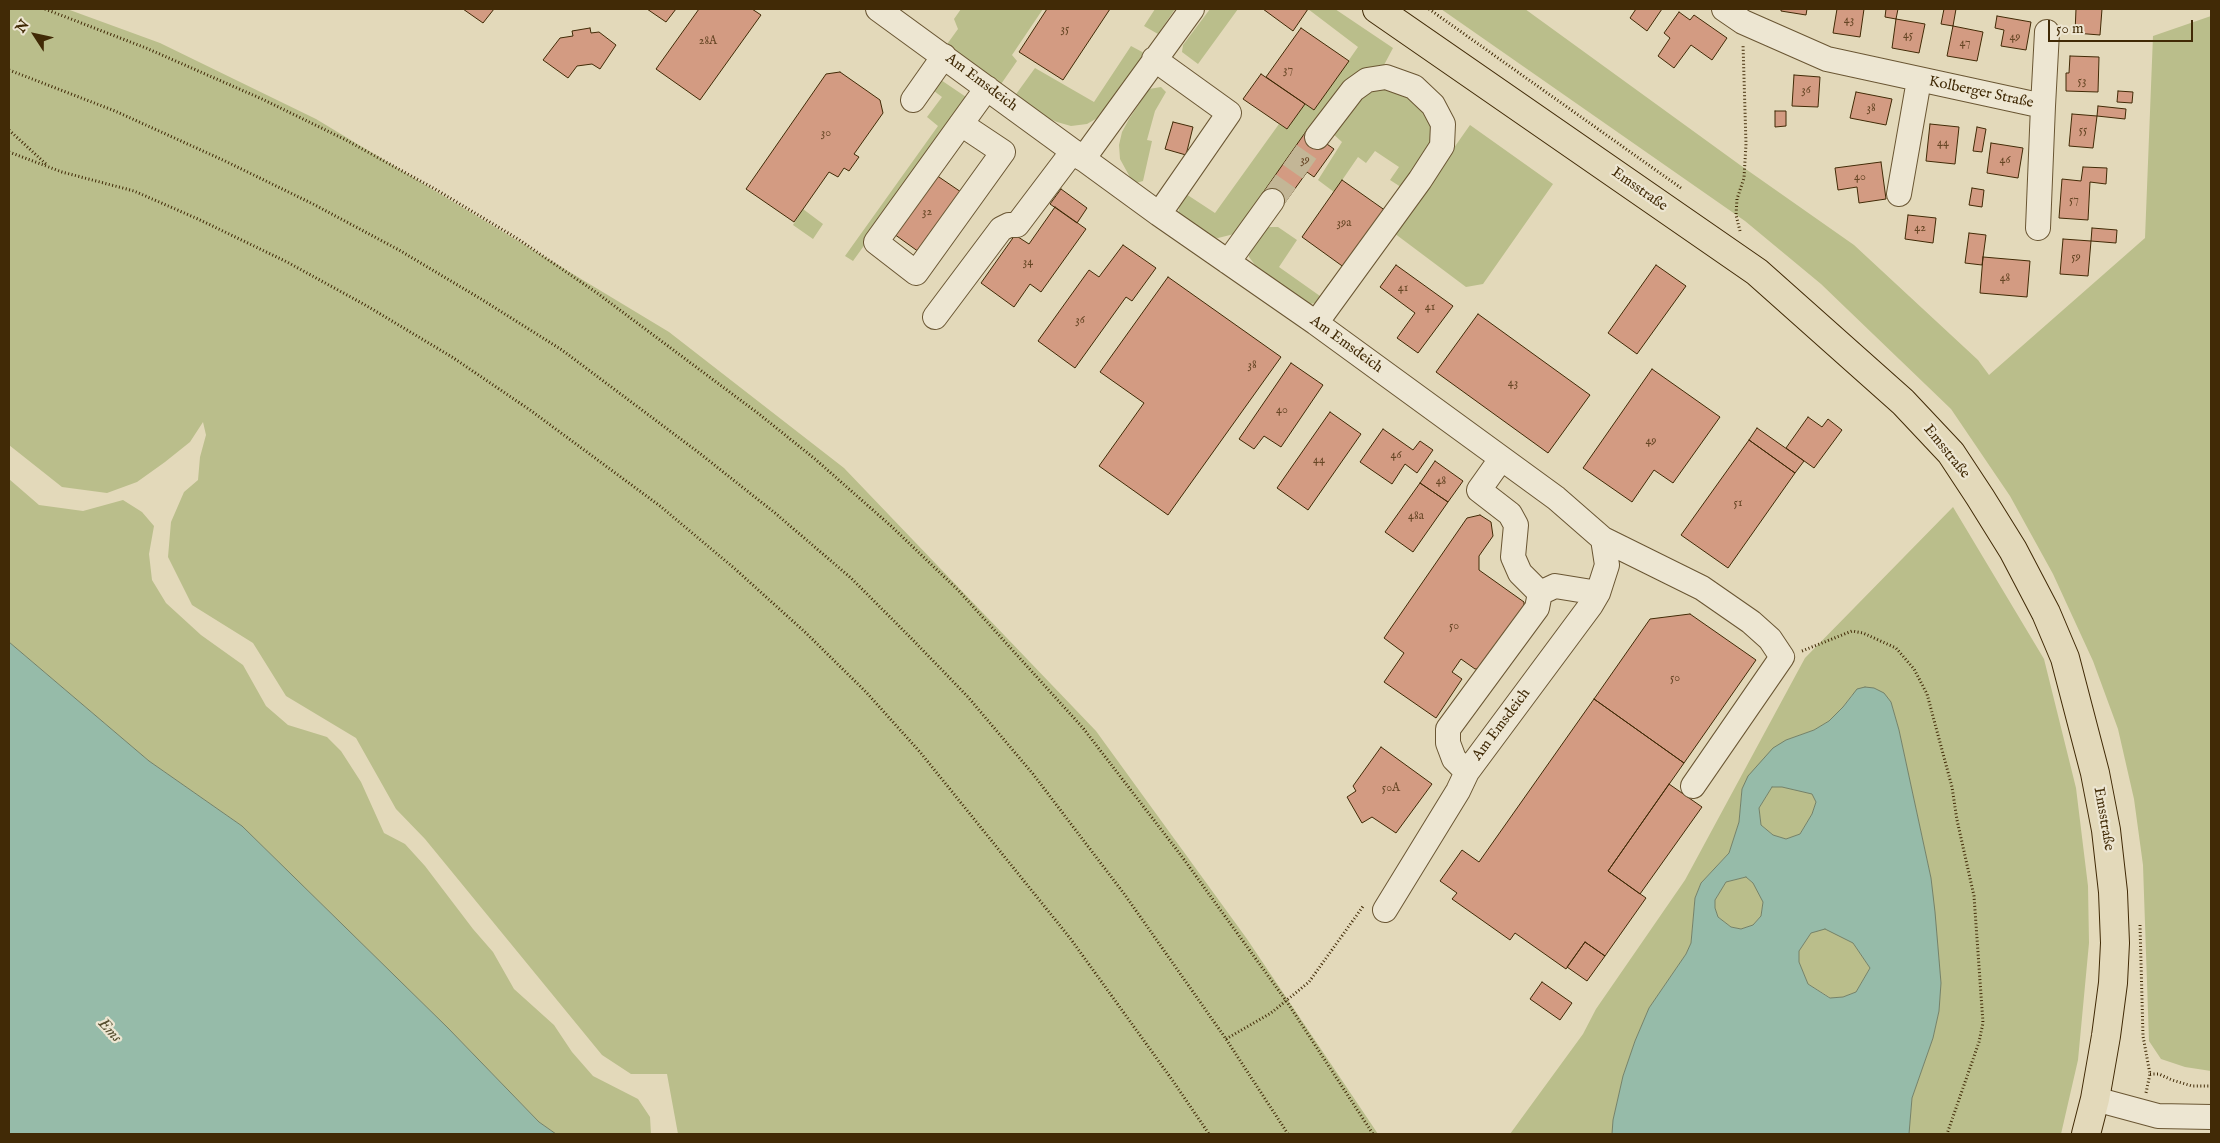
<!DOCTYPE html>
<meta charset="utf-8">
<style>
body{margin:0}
#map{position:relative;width:2220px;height:1143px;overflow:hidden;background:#e3d9ba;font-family:"IM FELL English",serif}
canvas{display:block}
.frame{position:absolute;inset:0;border:10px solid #412a06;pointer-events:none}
.north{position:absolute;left:10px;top:10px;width:50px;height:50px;-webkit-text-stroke:4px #ede6d2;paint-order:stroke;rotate:305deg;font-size:14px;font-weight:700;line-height:20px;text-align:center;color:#412a06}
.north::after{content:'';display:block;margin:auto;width:18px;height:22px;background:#412a06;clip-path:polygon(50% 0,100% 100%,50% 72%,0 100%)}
.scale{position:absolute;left:2048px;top:20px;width:145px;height:22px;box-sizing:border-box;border:2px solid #412a06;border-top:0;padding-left:6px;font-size:15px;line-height:18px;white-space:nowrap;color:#412a06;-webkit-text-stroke:4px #ede6d2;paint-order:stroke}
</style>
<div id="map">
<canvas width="2220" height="1143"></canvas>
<div class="frame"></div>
<div class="north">N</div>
<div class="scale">50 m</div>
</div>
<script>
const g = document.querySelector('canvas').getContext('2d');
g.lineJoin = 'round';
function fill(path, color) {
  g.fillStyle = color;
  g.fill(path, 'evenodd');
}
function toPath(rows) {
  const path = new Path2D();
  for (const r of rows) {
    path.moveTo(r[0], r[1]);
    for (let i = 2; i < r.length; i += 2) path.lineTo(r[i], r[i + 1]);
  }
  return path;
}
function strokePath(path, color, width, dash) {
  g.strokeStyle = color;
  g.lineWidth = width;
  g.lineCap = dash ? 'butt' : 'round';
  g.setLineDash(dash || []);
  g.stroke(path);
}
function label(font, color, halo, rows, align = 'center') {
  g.font = font + ' "IM FELL English",serif';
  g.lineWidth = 4.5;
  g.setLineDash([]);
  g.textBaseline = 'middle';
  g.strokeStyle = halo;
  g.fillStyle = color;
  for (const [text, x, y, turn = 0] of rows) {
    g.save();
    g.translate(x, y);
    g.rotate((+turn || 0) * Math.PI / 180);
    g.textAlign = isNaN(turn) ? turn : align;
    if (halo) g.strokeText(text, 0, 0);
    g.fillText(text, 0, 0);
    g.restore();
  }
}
fill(toPath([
 [9,9,67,9,160,43,316,119,669,332,844,468,1096,731,1247,939,1378,1134,678,1134,667,1074,631,1074,602,1055,425,839,396,809,356,738,286,696,253,643,192,605,168,557,171,522,184,492,198,480,200,457,206,435,203,422,190,442,165,462,137,482,107,493,62,487,9,445],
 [961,9,1043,9,1012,55,1017,61,999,87,945,47,958,29,954,19],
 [1155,9,1175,9,1158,34,1144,26],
 [1210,9,1238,9,1198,64,1182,52,1183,45],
 [1308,9,1335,9,1393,48,1384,65,1371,67,1309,131,1307,130,1262,194,1265,196,1245,223,1234,234,1218,238,1210,237,1178,214,1180,204,1186,194,1215,213,1279,124,1287,129,1305,104,1314,110,1358,47],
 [1441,9,1525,9,1740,165,1854,245,1978,360,1989,375,2145,238,2153,36,2211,16,2211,1071,2185,1067,2161,1059,2149,1041,2143,865,2134,799,2118,729,2093,661,2053,574,2010,496,1951,409,1821,284,1745,221],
 [1131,46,1146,54,1106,113,1087,124,1071,126,1057,122,1043,116,1014,97,1035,68,1094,102],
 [938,78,969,99,853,261,845,256,938,126,927,117,942,97,930,88],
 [1161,87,1166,92,1155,111,1147,140,1152,141,1143,181,1136,183,1131,179,1120,159,1119,145,1122,132,1129,119,1149,89],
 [1381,88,1405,93,1429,114,1436,143,1404,189,1390,180,1399,167,1375,151,1366,163,1358,157,1334,192,1318,180,1342,142,1331,132,1353,105,1370,90],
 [1470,125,1553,184,1483,284,1466,287,1394,233],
 [803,209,823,224,813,239,793,225],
 [1262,227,1278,227,1297,240,1279,267,1320,296,1328,284,1333,288,1318,303,1308,304,1255,265,1249,257,1249,250],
 [9,479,39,505,83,511,123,500,142,512,154,526,149,554,152,580,166,603,201,635,243,665,266,706,288,725,327,737,341,751,361,782,384,833,405,844,425,866,473,929,493,952,514,989,554,1025,572,1052,593,1076,638,1099,650,1117,651,1134,556,1134,539,1122,448,1028,242,826,149,761,9,642],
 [1953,507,2044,659,2076,788,2088,886,2089,943,2078,1060,2061,1134,1909,1134,1912,1098,1933,1038,1939,1011,1941,983,1931,878,1899,730,1891,702,1852,695,1843,707,1829,721,1814,730,1786,740,1742,789,1739,822,1729,853,1701,883,1695,898,1691,943,1686,954,1649,1008,1635,1041,1623,1076,1613,1120,1612,1134,1510,1134,1583,1034,1596,1009,1685,880,1805,658],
 [1772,787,1782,787,1812,793,1816,802,1812,814,1800,834,1786,839,1773,835,1761,825,1759,808],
 [1746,877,1753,883,1763,901,1761,916,1753,925,1741,929,1731,927,1718,917,1715,908,1715,900,1726,882],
 [1825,928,1853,943,1870,968,1856,992,1843,997,1831,998,1808,984,1799,962,1799,951,1811,933]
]), '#babe8b');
const water = toPath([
 [9,642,149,761,242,826,448,1028,539,1122,556,1134,9,1134,9,642],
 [1865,687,1874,688,1884,693,1891,702,1899,730,1931,878,1935,912,1941,983,1939,1011,1933,1038,1912,1098,1909,1134,1612,1134,1613,1120,1623,1076,1635,1041,1649,1008,1686,954,1691,943,1695,898,1701,883,1729,853,1739,822,1742,789,1748,776,1773,748,1786,740,1814,730,1829,721,1843,707,1857,689,1865,687],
 [1772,787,1782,787,1812,794,1816,802,1812,814,1800,834,1786,839,1773,835,1761,825,1759,808,1772,787],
 [1746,877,1753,883,1763,902,1761,916,1753,925,1741,929,1731,927,1718,917,1715,908,1715,900,1726,882,1746,877],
 [1825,929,1853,943,1870,968,1856,992,1843,997,1830,998,1808,984,1799,962,1799,951,1811,933,1825,929]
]);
fill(water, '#96bba9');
strokePath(water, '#748168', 1);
const building = toPath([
 [463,9,494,9,483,23,463,9],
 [647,9,676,9,666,22,647,9],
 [699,9,752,9,761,15,700,100,656,69,699,9],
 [1047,9,1110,9,1063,80,1019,52,1047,9],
 [1263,9,1308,9,1293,31,1263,9],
 [1636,9,1662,9,1647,31,1630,18,1636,9],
 [1781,9,1807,9,1806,15,1781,11,1781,9],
 [1837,9,1864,9,1860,37,1833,33,1837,9],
 [1886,9,1898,9,1896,19,1885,17,1886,9],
 [1944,9,1956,9,1953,26,1941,24,1944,9],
 [2076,9,2102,9,2100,35,2075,33,2076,9],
 [1679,12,1690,20,1694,15,1727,38,1712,60,1691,45,1674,68,1658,56,1670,38,1664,33,1679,12],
 [1997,16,2031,22,2026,50,2001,46,2004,30,1995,28,1997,16],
 [1896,19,1925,24,1919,53,1892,48,1896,19],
 [1953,26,1983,32,1977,61,1947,56,1953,26],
 [590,28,591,33,599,32,616,45,600,69,592,64,577,66,568,78,543,60,560,38,573,36,572,31,590,28],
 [1301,28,1349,61,1314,110,1266,77,1301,28],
 [2070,56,2099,57,2098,92,2066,91,2066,73,2069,73,2070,56],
 [840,72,880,100,883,113,854,154,859,157,849,171,844,168,838,177,829,172,794,222,746,189,826,74,840,72],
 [1261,74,1305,104,1287,129,1243,99,1261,74],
 [1794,75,1820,77,1818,107,1792,106,1794,75],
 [2118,91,2133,92,2132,103,2117,102,2118,91],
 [1856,92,1892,99,1886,125,1850,118,1856,92],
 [2098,106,2126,109,2125,119,2097,116,2098,106],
 [1775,111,1786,111,1786,126,1775,127,1775,111],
 [2072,114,2097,116,2093,148,2069,146,2072,114],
 [1173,122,1193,127,1186,155,1165,149,1173,122],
 [1930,124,1959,127,1955,164,1926,161,1930,124],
 [1977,127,1986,129,1982,152,1973,151,1977,127],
 [1307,130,1334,149,1314,177,1307,172,1281,208,1262,194,1307,130],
 [1991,143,2023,148,2018,178,1987,173,1991,143],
 [1881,162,1886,199,1859,203,1857,187,1838,190,1835,168,1881,162],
 [2083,167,2107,168,2106,184,2090,182,2088,220,2059,218,2062,179,2081,181,2083,167],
 [936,175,961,192,919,252,894,234,936,175],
 [1342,180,1386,211,1345,268,1302,237,1342,180],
 [1972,188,1984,190,1982,207,1969,205,1972,188],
 [1061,189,1087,208,1077,223,1050,204,1061,189],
 [1055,207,1086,229,1041,292,1030,284,1014,307,981,283,1015,235,1029,244,1055,207],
 [1908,215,1936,218,1933,243,1905,239,1908,215],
 [2092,228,2117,230,2116,243,2091,241,2092,228],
 [1969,233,1986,235,1982,265,1965,263,1969,233],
 [2063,239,2091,241,2088,276,2060,274,2063,239],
 [1123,245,1156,268,1132,301,1126,297,1075,368,1038,341,1089,270,1099,277,1123,245],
 [1983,257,2030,261,2027,297,1980,293,1983,257],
 [1396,265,1453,306,1418,353,1397,338,1415,313,1380,287,1396,265],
 [1656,265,1686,286,1637,354,1608,333,1656,265],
 [1168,277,1281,357,1168,515,1099,466,1144,403,1100,372,1168,277],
 [1478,314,1590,395,1548,453,1436,372,1478,314],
 [1291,363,1323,385,1281,447,1264,436,1254,449,1239,439,1291,363],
 [1652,369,1720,417,1673,483,1654,470,1632,502,1583,468,1652,369],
 [1330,412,1361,434,1308,510,1277,488,1330,412],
 [1808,417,1822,427,1828,419,1842,430,1814,468,1786,448,1808,417],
 [1757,428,1804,461,1795,473,1749,440,1757,428],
 [1383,429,1413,450,1420,441,1433,450,1417,473,1405,464,1392,484,1360,462,1383,429],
 [1749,440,1795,473,1728,568,1681,535,1749,440],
 [1435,461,1463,481,1448,502,1420,483,1435,461],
 [1420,483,1448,502,1413,552,1385,532,1420,483],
 [1480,515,1491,522,1493,536,1479,556,1479,570,1524,602,1524,615,1489,667,1475,669,1461,659,1452,672,1462,679,1436,718,1384,682,1404,653,1384,638,1467,518,1480,515],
 [1690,614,1756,660,1684,763,1594,699,1650,619,1690,614],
 [1594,699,1684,763,1608,871,1646,898,1605,956,1585,942,1566,969,1515,933,1510,940,1452,899,1457,893,1440,881,1462,850,1479,862,1594,699],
 [1381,747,1432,784,1396,833,1372,817,1362,823,1347,797,1356,791,1353,786,1381,747],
 [1669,784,1702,807,1640,894,1608,871,1669,784],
 [1585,942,1605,956,1587,981,1567,967,1585,942],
 [1542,982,1572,1003,1560,1020,1530,999,1542,982]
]);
fill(building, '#d39b82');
strokePath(building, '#412a06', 1);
strokePath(toPath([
 [1272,201,1317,137]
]), '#c3b696', 24, [24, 12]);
const minor = toPath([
 [878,9,1159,214,1316,323,1556,498,1603,539,1607,565,1598,593,1591,605,1467,772,1458,791,1385,910],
 [1724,9,1743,22,1827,59,2043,106,2038,228],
 [1154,59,1229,113,1159,214],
 [913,100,944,56],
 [2043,106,2047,32],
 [961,124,1003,152,916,273,876,242,961,124,987,88],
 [1083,159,1192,9],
 [1899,194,1919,80],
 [1228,262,1272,201],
 [935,317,1001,229,1009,225,1017,225,1073,151],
 [1316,323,1420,180,1442,146,1443,124,1433,105,1414,87,1386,77,1367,80,1353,90,1317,137],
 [1603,539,1702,588,1751,622,1770,639,1782,657,1693,786],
 [1540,593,1555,586,1598,593],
 [1467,772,1454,759,1448,743,1448,729,1537,608,1540,593,1520,573,1513,557,1516,525,1510,514,1479,490,1501,459],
 [2095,1099,2158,1116,2211,1117]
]);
const major = toPath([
 [1377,9,1757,272,1903,402,1951,453,1980,497,2013,550,2046,613,2065,658,2095,773,2106,830,2113,892,2115,943,2113,983,2106,1036,2095,1099,2086,1134]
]);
strokePath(minor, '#6a5633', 26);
strokePath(major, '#412a06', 30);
strokePath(toPath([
 [45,9,146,48,262,99,346,140,435,189,518,239,597,293,759,414,815,459,891,526,958,590,1083,728,1180,854,1287,1002,1373,1134],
 [1429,9,1681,188],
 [9,70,115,111,225,161,313,204,399,250,481,299,562,350,698,452,775,513,851,578,913,640,968,697,1033,774,1125,895,1226,1039,1288,1134],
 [9,130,47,165],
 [9,152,62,172,134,191,198,219,287,262,367,306,452,357,530,410,660,506,734,568,806,633,866,692,920,752,1070,938,1173,1081,1209,1134],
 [1740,231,1736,215,1737,199,1744,178,1746,144,1743,44],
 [1802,651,1852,631,1863,633,1896,648,1914,669,1927,694,1952,787,1957,820,1974,896,1983,1023,1979,1042,1947,1134],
 [2140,925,2143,1036,2150,1074,2146,1093],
 [1226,1039,1271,1013,1309,982,1364,905],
 [2150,1074,2159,1074,2172,1080,2192,1086,2211,1086]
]), '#412a06', 3, [1, 2.5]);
strokePath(minor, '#ede6d2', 24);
strokePath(major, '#e3d9ba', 28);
label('12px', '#664625', null, [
 ["43",1849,21],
 ["35",1065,30],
 ["45",1908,36],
 ["49",2015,38],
 ["28A",708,42],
 ["47",1965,44],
 ["37",1288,71],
 ["53",2082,82],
 ["36",1806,91],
 ["38",1871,109],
 ["55",2083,131],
 ["30",826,134],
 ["44",1943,144],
 ["39",1305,161],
 ["46",2005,161],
 ["40",1860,178],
 ["57",2074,201],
 ["32",927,213],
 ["39a",1344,224],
 ["42",1920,229],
 ["59",2076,258],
 ["34",1028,263],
 ["48",2005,279],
 ["41",1403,289],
 ["41",1430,308],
 ["36",1080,321],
 ["38",1252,366],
 ["43",1513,384],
 ["40",1282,411],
 ["49",1651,442],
 ["46",1396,456],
 ["44",1319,461],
 ["48",1441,482],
 ["51",1738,504],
 ["48a",1416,517],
 ["50",1454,627],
 ["50",1675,679],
 ["50A",1391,789]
]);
label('15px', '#412a06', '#ede6d2', [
 ["Am Emsdeich",981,83,37],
 ["Kolberger Straße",1981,93,12],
 ["Emsstraße",1639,190,35],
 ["Am Emsdeich",1346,345,36],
 ["Emsstraße",1946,452,51],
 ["Am Emsdeich",1502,725,-53],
 ["Emsstraße",2103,819,80]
]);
label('italic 16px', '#564e2f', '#ede6d2', [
 ["Ems",109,1031,47]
]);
</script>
